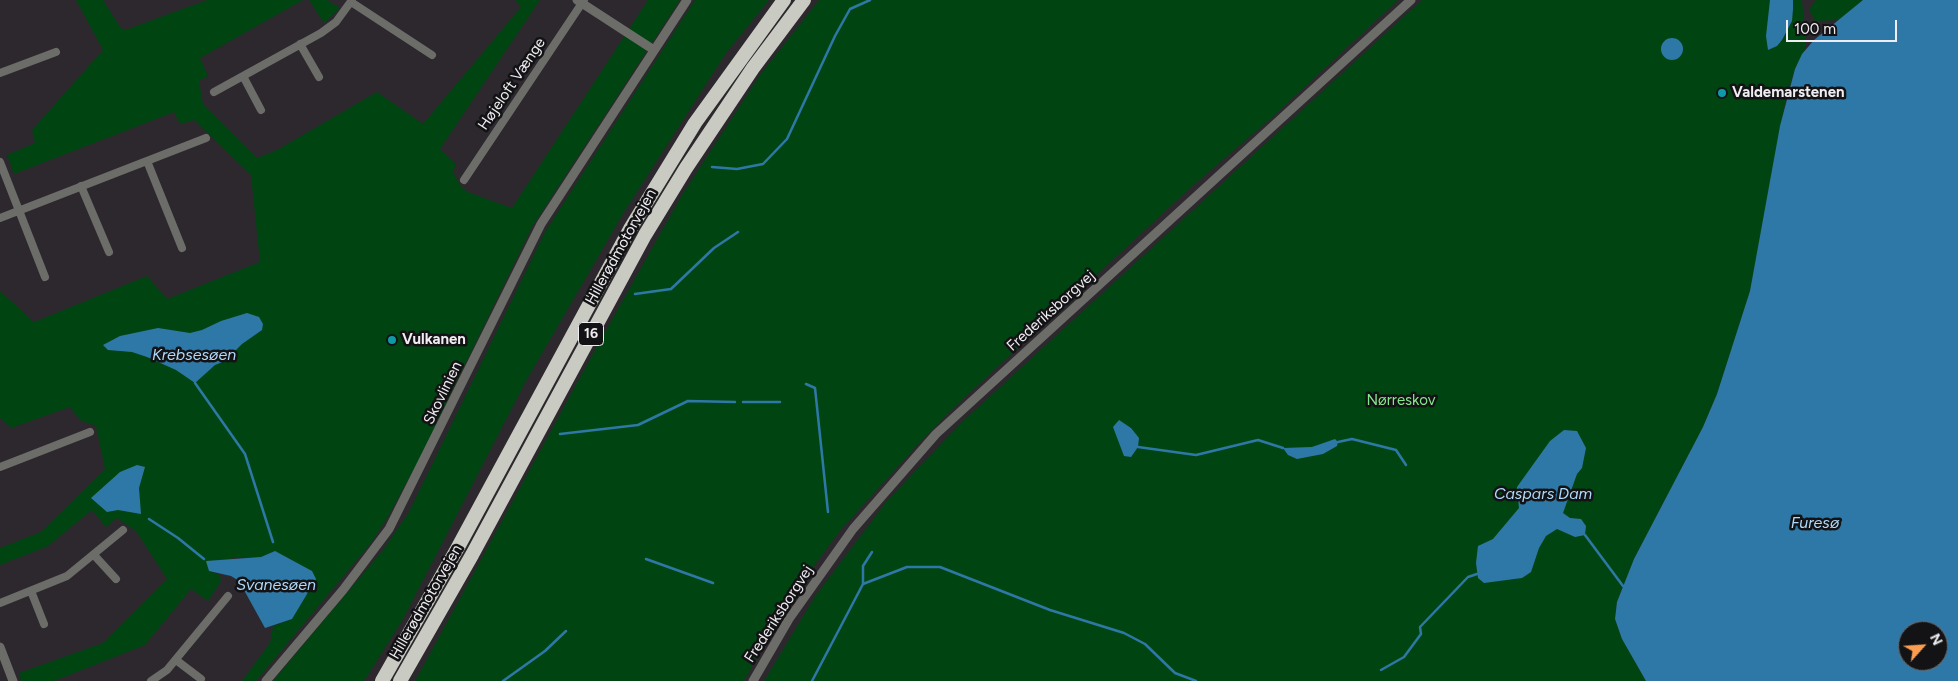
<!DOCTYPE html>
<meta charset="utf-8">
<style>
body{margin:0}
#map{position:relative;width:1958px;height:681px;overflow:hidden;background:#2c282e;font-family:Figtree,sans-serif}
canvas{display:block}
.north{position:absolute;left:1898px;top:621px;width:50px;height:50px;box-sizing:border-box;background:#131214;border:1px solid #6b6a6c;border-radius:50%;rotate:64deg;font-size:14px;font-weight:700;line-height:20px;text-align:center;color:#efedf1}
.north::after{content:'';display:block;margin:auto;width:18px;height:22px;background:#fb9e51;clip-path:polygon(50% 0,100% 100%,50% 72%,0 100%)}
.scale{position:absolute;left:1786px;top:20px;width:111px;height:22px;box-sizing:border-box;border:2px solid #efedf1;border-top:0;padding-left:6px;font-size:15px;line-height:18px;white-space:nowrap;color:#efedf1;-webkit-text-stroke:4px #131214;paint-order:stroke}
</style>
<div id="map">
<canvas width="1958" height="681"></canvas>
<div class="north">N</div>
<div class="scale">100 m</div>
</div>
<script>
const g = document.querySelector('canvas').getContext('2d');
g.lineJoin = 'round';
function fill(path, color) {
  g.fillStyle = color;
  g.fill(path, 'evenodd');
}
function toPath(rows) {
  const path = new Path2D();
  for (const r of rows) {
    if (r.length === 3) {
      path.moveTo(r[0] + r[2], r[1]);
      path.arc(r[0], r[1], r[2], 0, 2 * Math.PI);
      continue;
    }
    path.moveTo(r[0], r[1]);
    for (let i = 2; i < r.length; i += 2) path.lineTo(r[i], r[i + 1]);
  }
  return path;
}
function strokePath(path, color, width, dash) {
  g.strokeStyle = color;
  g.lineWidth = width;
  g.lineCap = dash ? 'butt' : 'round';
  g.setLineDash(dash || []);
  g.stroke(path);
}
function label(font, color, halo, rows, align = 'center') {
  g.font = font + ' Figtree,sans-serif';
  g.lineWidth = 5;
  g.setLineDash([]);
  g.textBaseline = 'middle';
  g.strokeStyle = halo;
  g.fillStyle = color;
  for (const [text, x, y, turn = 0] of rows) {
    g.save();
    g.translate(x, y);
    g.rotate((+turn || 0) * Math.PI / 180);
    g.textAlign = isNaN(turn) ? turn : align;
    if (halo) g.strokeText(text, 0, 0);
    g.fillText(text, 0, 0);
    g.restore();
  }
}
fill(toPath([
 [76,0,103,0,120,27,125,30,207,0,303,0,200,58,208,76,199,81,203,104,257,158,277,150,377,92,423,124,521,7,515,0,540,0,440,149,456,164,453,172,461,187,470,193,512,208,648,0,680,0,532,227,417,463,389,515,371,543,256,681,242,681,270,643,273,626,292,619,275,551,261,557,239,557,214,562,209,571,220,575,221,581,208,601,191,589,145,645,54,681,21,681,19,673,103,643,167,579,136,531,117,518,106,527,92,510,48,546,0,565,0,548,41,532,105,469,96,426,80,420,70,407,11,428,0,418,0,291,34,322,147,276,167,299,260,262,251,175,194,120,180,124,174,112,14,174,7,155,35,143,32,130,103,50],
 [309,0,327,0,340,8,324,23],
 [695,0,769,0,726,53,624,212,526,381,403,619,364,681,273,681,383,550,409,512,545,232],
 [819,0,1398,0,1268,121,1190,188,949,412,920,442,839,532,791,597,744,681,415,681,596,348,682,195,760,75],
 [1422,0,1802,0,1806,47,1795,69,1786,98,1750,291,1717,394,1703,427,1634,559,1617,602,1615,619,1622,639,1646,681,764,681,816,595,887,501,961,423],
 [1816,0,1863,0,1840,20,1815,21,1809,9]
]), '#004511');
fill(toPath([
 [1770,0,1793,0,1793,9,1792,21,1782,40,1777,46,1768,50,1766,36],
 [1863,0,1958,0,1958,681,1646,681,1622,639,1615,619,1617,602,1634,559,1703,427,1717,394,1750,291,1780,126,1795,69,1802,54,1814,40],
 [1908,631,1938,631,1938,661,1908,661],
 [1672,49,11],
 [247,313,259,317,263,324,262,330,242,344,225,361,215,365,195,383,176,370,147,357,132,352,108,350,103,345,120,336,158,328,190,333,202,330,221,321],
 [1119,420,1131,428,1139,438,1138,447,1131,457,1124,456,1113,427],
 [1564,430,1577,431,1586,448,1582,468,1577,474,1563,513,1570,518,1581,519,1586,526,1585,535,1575,537,1557,529,1546,536,1539,548,1531,572,1522,578,1484,583,1478,578,1476,563,1478,546,1493,539,1519,508,1517,487,1550,441],
 [1335,439,1338,442,1337,446,1323,454,1297,459,1288,455,1283,448,1312,447],
 [137,465,145,467,139,488,141,514,118,510,107,512,91,498,120,472],
 [275,551,312,571,316,579,292,619,265,628,239,581,231,576,209,571,206,561,261,557]
]), '#2e78a7');
strokePath(toPath([
 [712,167,737,169,763,164,787,139,835,36,850,9,870,0],
 [635,294,671,289,714,248,738,232],
 [195,383,245,454,273,542],
 [806,384,815,388,828,512],
 [743,402,780,402],
 [560,434,638,425,688,401,735,402],
 [1338,442,1352,439,1396,450,1406,465],
 [1138,447,1196,455,1258,440,1283,448],
 [149,519,178,538,204,559],
 [1585,535,1623,586],
 [872,552,863,566,863,584,907,567,940,567,1050,610,1124,633,1145,644,1175,673,1196,681],
 [646,559,713,583],
 [1381,670,1404,657,1421,634,1420,627,1468,577,1477,574],
 [503,681,545,651,566,631],
 [812,681,863,584]
]), '#2e78a7', 2.5);
strokePath(toPath([
 [351,2,432,55],
 [300,44,319,77],
 [0,73,56,52],
 [243,76,261,110],
 [214,92,321,33,336,22,352,0],
 [147,161,182,248],
 [0,162,45,277],
 [464,180,584,0],
 [81,186,109,252],
 [0,218,206,138],
 [0,467,90,432],
 [94,555,116,579],
 [31,591,44,624],
 [0,603,67,576,123,530],
 [176,660,201,679],
 [151,681,167,670,228,596]
]), '#6c6d69', 8);
strokePath(toPath([
 [577,0,654,50],
 [0,647,13,681],
 [266,681,343,590,389,529,541,224,687,0],
 [753,681,789,619,853,529,936,434,1411,0]
]), '#6c6d69', 9);
strokePath(toPath([
 [382,681,457,549,630,229,695,123,784,0],
 [400,681,472,555,645,235,686,168,753,68,804,0]
]), '#c9cac1', 14);
for (const [x, y, r, color] of [
 [1722,93,5,"#0f9aa8"],
 [392,340,5,"#0f9aa8"]
]) {
  const dot = new Path2D();
  dot.arc(x, y, r, 0, 2 * Math.PI);
  g.fillStyle = color;
  g.fill(dot);
  strokePath(dot, '#131214', 2);
}
for (const [x, y, w] of [
 [591,334,25]
]) {
  const box = new Path2D();
  box.roundRect(x - w / 2, y - 11.5, w, 23, 4);
  g.fillStyle = '#131214';
  g.fill(box);
  strokePath(box, '#efedf1', 1);
}
label('bold 14px', '#efedf1', null, [
 ["16",591,334]
]);
label('15px', '#efedf1', '#131214', [
 ["Højeloft Vænge",512,84,-56],
 ["Hillerødmotorvejen",621,247,-61],
 ["Frederiksborgvej",1051,311,-42],
 ["Skovlinien",443,393,-64],
 ["Hillerødmotorvejen",426,602,-60],
 ["Frederiksborgvej",779,614,-57]
]);
label('bold 15px', '#efedf1', '#131214', [
 ["Valdemarstenen",1732,93],
 ["Vulkanen",402,340]
], 'left');
label('15px', '#84e98d', '#131214', [
 ["Nørreskov",1401,401]
]);
label('italic 16px', '#afdafa', '#131214', [
 ["Krebsesøen",194,355],
 ["Caspars Dam",1543,494],
 ["Furesø",1815,523],
 ["Svanesøen",276,585]
]);
</script>
